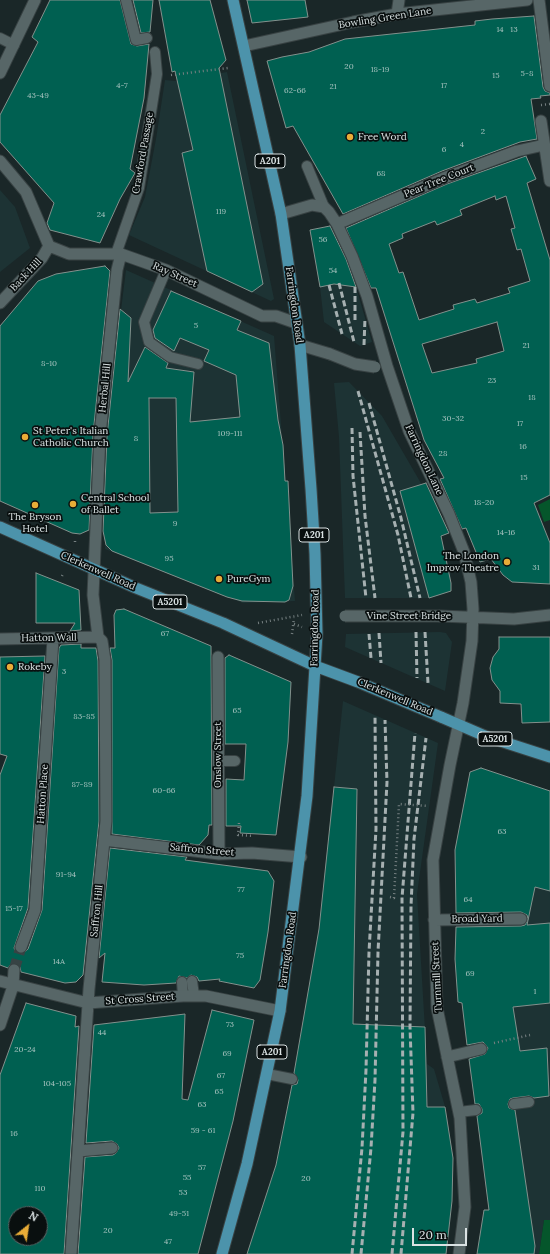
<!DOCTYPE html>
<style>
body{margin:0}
#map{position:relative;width:550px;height:1254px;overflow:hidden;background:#1a2728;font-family:Lora,serif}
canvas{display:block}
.north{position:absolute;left:8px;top:1206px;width:40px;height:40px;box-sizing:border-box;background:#090f0f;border:1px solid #5d6364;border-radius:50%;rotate:30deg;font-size:11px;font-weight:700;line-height:16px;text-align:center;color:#dae2e3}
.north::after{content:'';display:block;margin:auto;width:14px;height:18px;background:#e8ac37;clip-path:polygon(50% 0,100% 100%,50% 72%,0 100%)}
.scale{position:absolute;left:412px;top:1228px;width:55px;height:18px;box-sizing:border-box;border:2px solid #dae2e3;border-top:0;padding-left:5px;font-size:12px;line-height:14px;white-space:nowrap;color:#dae2e3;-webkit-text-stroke:3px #090f0f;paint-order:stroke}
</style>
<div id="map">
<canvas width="550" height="1254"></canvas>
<div class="north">N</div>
<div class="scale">20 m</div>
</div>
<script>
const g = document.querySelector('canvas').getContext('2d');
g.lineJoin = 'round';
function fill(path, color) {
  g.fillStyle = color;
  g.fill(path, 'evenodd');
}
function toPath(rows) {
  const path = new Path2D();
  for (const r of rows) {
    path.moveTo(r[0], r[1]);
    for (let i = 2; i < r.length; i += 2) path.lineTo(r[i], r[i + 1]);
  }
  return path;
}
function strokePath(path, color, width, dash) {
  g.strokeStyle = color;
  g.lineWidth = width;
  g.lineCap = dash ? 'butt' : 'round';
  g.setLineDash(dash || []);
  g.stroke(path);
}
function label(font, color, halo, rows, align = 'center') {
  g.font = font + ' Lora,serif';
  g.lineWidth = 3.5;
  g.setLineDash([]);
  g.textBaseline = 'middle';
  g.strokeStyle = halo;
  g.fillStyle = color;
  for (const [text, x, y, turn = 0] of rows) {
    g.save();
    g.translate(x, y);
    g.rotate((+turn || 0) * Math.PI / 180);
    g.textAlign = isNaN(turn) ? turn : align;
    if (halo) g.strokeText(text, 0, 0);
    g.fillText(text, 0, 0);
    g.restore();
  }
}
fill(toPath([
 [227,72,274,299,271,301,129,235,145,197,156,139,165,80,175,81],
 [0,190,15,207,30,248,0,272],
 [126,270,274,336,295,601,243,603,105,549,106,431],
 [348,281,347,286,356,287,372,342,360,346,324,322,320,287],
 [349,382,382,416,422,485,443,545,450,569,451,583,450,591,429,598,345,598,339,437,334,383],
 [440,632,446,633,452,642,445,691,345,647,346,634],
 [343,701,438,743,417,894,427,1064,434,1069,446,1110,453,1158,452,1201,446,1254,326,1254,353,1024,357,789,334,787],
 [481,768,550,791,550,1220,544,1220,539,1254,477,1254,484,1210,489,1210,462,1003,458,1002,455,959,456,914,455,850,470,772]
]), '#1d3334');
fill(toPath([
 [550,499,550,520,544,522,538,505],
 [544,1220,550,1220,550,1254,539,1254]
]), '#05562b');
const building = toPath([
 [50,0,120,0,131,44,137,46,149,44,144,98,130,169,135,173,120,199,100,243,50,230,47,223,54,203,0,142,0,115,38,42,32,37,50,0],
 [133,0,153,0,150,32,141,33,133,0],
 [159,0,210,0,226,60,219,68,263,284,252,292,207,271,182,153,193,150,175,71,172,72,159,0],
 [247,0,305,0,308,17,252,23,247,0],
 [534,16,543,87,545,91,550,93,550,95,540,96,541,98,531,99,537,139,520,142,442,171,343,214,293,126,286,128,267,61,282,57,309,52,345,39,475,25,475,21,492,19,534,16],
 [526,156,536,179,527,183,550,260,550,495,534,503,550,543,550,584,512,582,503,575,491,559,480,562,466,528,462,529,440,479,444,478,424,440,376,288,371,288,346,228,447,184,526,156],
 [495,196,496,200,506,196,515,228,511,229,517,250,521,249,530,281,508,288,510,293,477,303,475,299,453,305,454,309,419,320,403,272,399,273,389,244,403,238,402,234,435,221,437,225,462,215,460,210,495,196],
 [497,322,504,351,476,359,477,363,432,373,422,344,497,322],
 [330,226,346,259,356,287,334,284,320,287,310,230,330,226],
 [105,266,110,271,93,434,89,530,80,534,72,533,0,501,0,326,38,281,56,274,105,266],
 [171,291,241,321,237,330,269,343,278,420,283,445,285,481,288,481,293,586,289,600,285,602,242,601,227,597,112,551,106,545,103,531,107,436,120,309,131,318,128,382,145,347,168,363,166,368,194,372,190,422,240,417,236,375,204,361,209,350,180,338,174,351,155,338,153,330,171,291],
 [149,398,176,398,178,512,150,513,149,398],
 [426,483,449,533,441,536,451,583,451,591,429,598,400,491,426,483],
 [36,573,79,590,81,630,70,631,75,623,36,623,36,573],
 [124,609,211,646,212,825,209,825,208,835,199,845,112,834,112,660,110,648,115,648,114,615,116,610,124,609],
 [499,637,550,637,550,722,522,723,521,704,500,703,500,691,492,680,490,668,493,657,499,649,499,637],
 [81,644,81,648,96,648,98,661,99,821,83,975,76,982,65,983,21,972,20,967,15,963,11,964,8,968,0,965,0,775,7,756,0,754,0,657,45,656,28,908,14,948,16,952,22,954,28,949,42,910,59,648,61,645,81,644],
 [229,655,291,682,288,742,276,835,240,833,241,826,226,826,226,779,244,780,246,744,225,744,225,658,229,655],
 [481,768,550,791,550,891,535,887,527,925,550,923,550,1003,513,1007,520,1051,547,1048,549,1096,534,1098,529,1096,513,1098,510,1099,508,1104,509,1108,515,1110,535,1246,534,1254,477,1254,484,1210,489,1210,477,1116,482,1113,482,1109,479,1104,475,1104,469,1059,485,1054,488,1048,483,1042,467,1045,462,1003,458,1002,455,959,456,927,521,926,525,925,528,919,527,915,521,912,456,913,455,850,470,772,481,768],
 [334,787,357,789,353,1024,425,1027,427,1107,445,1107,453,1158,452,1201,446,1254,247,1254,276,1165,292,1085,297,1084,298,1080,294,1073,319,929,334,787],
 [110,848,187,857,185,860,268,871,274,881,268,932,260,980,254,988,219,981,220,979,199,981,197,977,191,975,187,978,179,976,176,983,144,985,102,982,105,953,99,958,110,848],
 [26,1003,76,1016,75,1027,79,1026,64,1254,0,1254,0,1075,26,1003],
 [16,1214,40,1214,40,1238,16,1238,16,1214],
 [212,1010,254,1020,233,1121,198,1254,78,1254,85,1157,113,1155,116,1153,119,1148,117,1144,112,1141,86,1143,94,1025,185,1014,182,1099,188,1100,212,1010]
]);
fill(building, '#006051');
strokePath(building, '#83918d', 1);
strokePath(toPath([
 [14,970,21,947]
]), '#374344', 11, [11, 5.5]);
const service = toPath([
 [126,0,136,40,147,38],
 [0,38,14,45],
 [307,166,324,207],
 [116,254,139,188,157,74,155,52],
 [166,270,144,322,149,342,170,357,198,364],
 [218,761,235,761],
 [192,981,194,995],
 [182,982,183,996],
 [267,1074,292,1079],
 [514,1104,529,1102],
 [459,1112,476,1110]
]);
const minor = toPath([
 [539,0,550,86],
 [397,14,399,0],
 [244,46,353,22,397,14,527,0],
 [0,73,35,0],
 [541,121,550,181],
 [0,161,26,192,49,246],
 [281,214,312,205,324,207,329,212,337,224,352,256,367,296,387,366,409,431,449,514,464,552,471,582,473,609,472,641,463,703,450,765,433,860,437,1008,460,1118,465,1207,459,1254],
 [337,224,444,178,517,151,544,145],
 [49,246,69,254,121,254,166,270,262,316,276,316,296,323],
 [0,303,42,258,49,246],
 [300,345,330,354],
 [440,616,514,619,550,615],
 [0,639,98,637],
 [218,657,219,854],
 [104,840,219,854,252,853,301,857],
 [434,920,521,919],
 [21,947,35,910,53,639],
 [0,981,88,1003,183,996,206,996,280,1011],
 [0,1025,13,986,14,970],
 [447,1057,481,1049],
 [78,1151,112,1148],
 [71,1254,89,989,106,821,105,660,102,641,98,637,93,595,100,435,117,270,121,254]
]);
const primary = toPath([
 [0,527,136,588,223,623,315,666,358,682],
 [441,717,485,736,550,757],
 [222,1254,247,1164,280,1011,307,796,317,634,315,554,311,489,300,345,281,214,233,0]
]);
strokePath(service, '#384243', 12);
strokePath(minor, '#384243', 13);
strokePath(primary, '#384243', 13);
strokePath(toPath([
 [171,75,228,68],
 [541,105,550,104],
 [75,542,75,541],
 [62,576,63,574],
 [258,623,302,615],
 [294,624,302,627],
 [292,634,294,618],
 [239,823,238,835,253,836],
 [494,1043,530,1035]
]), '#778182', 2.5, [1, 3]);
strokePath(service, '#576667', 10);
strokePath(minor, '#576667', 11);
strokePath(primary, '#4c93ab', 11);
strokePath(toPath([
 [339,283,354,342],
 [329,285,342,334],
 [355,287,355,320],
 [364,345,365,318],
 [358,391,398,535,411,598],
 [369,403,401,518,420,598],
 [352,428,353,476,366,598],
 [360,432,365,516,375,598],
 [416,632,417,678],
 [425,632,428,683],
 [379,633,381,663],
 [369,634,371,658],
 [352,1254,362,1148,366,1070,369,952,376,829,375,716],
 [361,1254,371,1148,375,1080,378,952,387,782,385,720],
 [392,1254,403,1132,402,898,415,733],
 [401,1254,413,1113,410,1027,411,906,414,839,426,738]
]), '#a6b0b1', 3, [6, 3]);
const minorBridge = toPath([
 [330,354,355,364,375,367],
 [345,616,440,616]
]);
const primaryBridge = toPath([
 [358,682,441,717]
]);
strokePath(minorBridge, '#384243', 13, []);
strokePath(primaryBridge, '#384243', 13, []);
strokePath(toPath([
 [390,897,394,898,399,804,428,806]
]), '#778182', 2.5, [1, 3]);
strokePath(minorBridge, '#576667', 11);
strokePath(primaryBridge, '#4c93ab', 11);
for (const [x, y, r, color] of [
 [350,137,4,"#e8ac37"],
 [25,437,4,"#e8ac37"],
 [73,504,4,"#e8ac37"],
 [35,505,4,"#e8ac37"],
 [507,562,4,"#e8ac37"],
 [219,579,4,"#e8ac37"],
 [10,667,4,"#e8ac37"]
]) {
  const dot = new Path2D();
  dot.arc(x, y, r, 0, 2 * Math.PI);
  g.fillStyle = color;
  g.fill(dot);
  strokePath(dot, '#090f0f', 1.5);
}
label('8px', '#a4c2be', null, [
 ["14",500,30],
 ["13",514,30],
 ["20",349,67],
 ["18-19",380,70],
 ["5-8",527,74],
 ["15",496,76],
 ["4-7",122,86],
 ["17",444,86],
 ["21",333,87],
 ["62-66",295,91],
 ["43-49",38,96],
 ["2",483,132],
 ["4",462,145],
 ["6",444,150],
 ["68",381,174],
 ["119",221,212],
 ["24",101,215],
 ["56",323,240],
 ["54",333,271],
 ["5",196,326],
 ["21",526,346],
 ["8-10",49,364],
 ["23",492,381],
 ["18",532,398],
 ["30-32",453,419],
 ["17",520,424],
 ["109-111",230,434],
 ["8",136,439],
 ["16",523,447],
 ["28",443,454],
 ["15",524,478],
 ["18-20",484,503],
 ["9",175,524],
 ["14-16",506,533],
 ["95",169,559],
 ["31",536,568],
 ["67",165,634],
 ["3",64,672],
 ["65",237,711],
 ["83-85",84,717],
 ["87-89",82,785],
 ["60-66",164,791],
 ["63",502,832],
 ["91-94",66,875],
 ["77",241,890],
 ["64",468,900],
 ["15-17",14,909],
 ["75",240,956],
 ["14A",59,962],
 ["69",470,974],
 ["1",535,992],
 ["73",230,1025],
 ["44",102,1033],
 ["20-24",25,1050],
 ["69",227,1054],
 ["67",221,1076],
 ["104-105",57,1084],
 ["65",219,1092],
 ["63",202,1105],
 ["59 - 61",203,1131],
 ["16",14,1134],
 ["57",202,1168],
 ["55",187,1178],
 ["20",306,1179],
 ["110",40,1189],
 ["53",183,1193],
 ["49-51",179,1214],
 ["20",108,1231],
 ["47",168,1242]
]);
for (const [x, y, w] of [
 [270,161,30],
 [314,535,30],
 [170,602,34],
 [495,739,34],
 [272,1052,30]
]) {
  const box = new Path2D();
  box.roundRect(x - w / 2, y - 7, w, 14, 3);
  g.fillStyle = '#090f0f';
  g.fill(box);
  strokePath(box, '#dae2e3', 1);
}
label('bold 9px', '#dae2e3', null, [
 ["A201",270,161],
 ["A201",314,535],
 ["A5201",170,602],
 ["A5201",495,739],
 ["A201",272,1052]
]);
label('10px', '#dae2e3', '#090f0f', [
 ["Bowling Green Lane",385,18,-9],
 ["Crawford Passage",143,153,-80],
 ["Pear Tree Court",439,181,-22],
 ["Back Hill",26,275,-47],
 ["Ray Street",175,275,24],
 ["Farringdon Road",294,305,82],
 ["Herbal Hill",105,388,-84],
 ["Farringdon Lane",424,460,65],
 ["Clerkenwell Road",98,571,24],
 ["Vine Street Bridge",409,616],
 ["Farringdon Road",315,628,-89],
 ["Hatton Wall",49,638,-1],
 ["Clerkenwell Road",395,697,23],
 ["Onslow Street",218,755,-90],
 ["Hatton Place",43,794,-86],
 ["Saffron Street",202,850,5],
 ["Saffron Hill",97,911,-84],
 ["Broad Yard",477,919,-1],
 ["Farringdon Road",288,950,-82],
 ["Turnmill Street",437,977,-93],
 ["St Cross Street",140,999,-4]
]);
label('10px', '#dae2e3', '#090f0f', [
 ["Free Word",358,137],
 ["St Peter's Italian",33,431],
 ["Catholic Church",33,443],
 ["Central School",81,498],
 ["of Ballet",81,510],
 ["The Bryson",35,517,"center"],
 ["Hotel",35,529,"center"],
 ["The London",499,556,"right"],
 ["Improv Theatre",499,568,"right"],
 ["PureGym",227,579],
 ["Rokeby",18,667]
], 'left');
</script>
